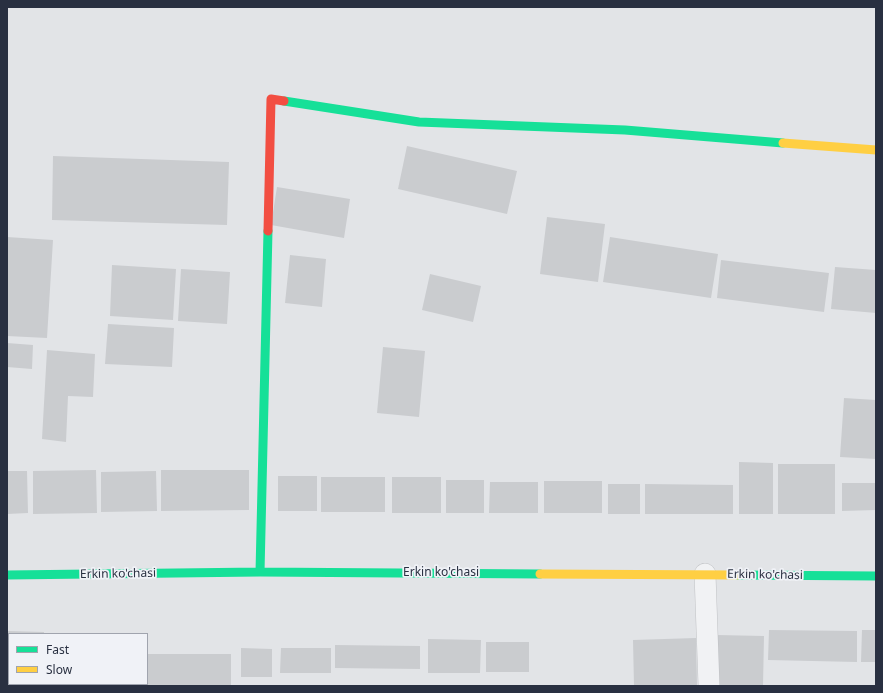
<!DOCTYPE html>
<style>
body{margin:0}
#map{position:relative;width:883px;height:693px;overflow:hidden;background:#e2e4e7;font-family:"Noto Sans",sans-serif}
canvas{display:block}
.frame{position:absolute;inset:0;border:8px solid #293041;pointer-events:none}
.legend{position:absolute;left:8px;top:633px;width:140px;height:52px;box-sizing:border-box;background:#f0f2f7;border:1px solid #a0a4ae;margin:0;padding:5px 7px;list-style:none;font-size:12px;color:#293041}
.legend li{display:flex;align-items:center;gap:8px;height:20px}
.legend b{width:20px;border:1px solid #a0a4ae}
</style>
<div id="map">
<canvas width="883" height="693"></canvas>
<div class="frame"></div>
<ul class="legend">
<li><b style="height:5px;background:#16e098"></b>Fast</li>
<li><b style="height:5px;background:#ffcf43"></b>Slow</li>
</ul>
</div>
<script>
const g = document.querySelector('canvas').getContext('2d');
g.lineJoin = 'round';
function fill(path, color) {
  g.fillStyle = color;
  g.fill(path, 'evenodd');
}
function toPath(rows) {
  const path = new Path2D();
  for (const r of rows) {
    path.moveTo(r[0], r[1]);
    for (let i = 2; i < r.length; i += 2) path.lineTo(r[i], r[i + 1]);
  }
  return path;
}
function strokePath(path, color, width, dash) {
  g.strokeStyle = color;
  g.lineWidth = width;
  g.lineCap = dash ? 'butt' : 'round';
  g.setLineDash(dash || []);
  g.stroke(path);
}
function label(font, color, halo, rows, align = 'center') {
  g.font = font + ' "Noto Sans",sans-serif';
  g.lineWidth = 3.5;
  g.setLineDash([]);
  g.textBaseline = 'middle';
  g.strokeStyle = halo;
  g.fillStyle = color;
  for (const [text, x, y, turn = 0] of rows) {
    g.save();
    g.translate(x, y);
    g.rotate((+turn || 0) * Math.PI / 180);
    g.textAlign = isNaN(turn) ? turn : align;
    if (halo) g.strokeText(text, 0, 0);
    g.fillText(text, 0, 0);
    g.restore();
  }
}
fill(toPath([
 [407,146,517,171,507,214,398,189],
 [53,156,229,162,227,225,52,220],
 [277,187,350,199,344,238,271,225],
 [547,217,605,224,598,282,540,274],
 [7,237,53,240,47,338,7,336],
 [610,237,718,254,711,298,603,282],
 [290,255,326,259,322,307,285,303],
 [721,260,829,273,824,312,717,298],
 [112,265,176,269,173,320,110,316],
 [835,267,876,270,876,313,831,309],
 [181,269,230,272,227,324,178,321],
 [430,274,481,286,473,322,422,310],
 [108,324,174,328,172,367,105,364],
 [7,343,33,345,32,369,7,367],
 [383,347,425,351,419,417,377,413],
 [47,350,95,354,93,397,68,396,66,442,42,439],
 [844,398,876,400,876,459,840,457],
 [739,462,773,463,773,514,739,514],
 [778,464,835,464,835,514,778,514],
 [96,470,97,513,33,514,33,471],
 [161,470,249,470,249,510,161,511],
 [7,471,27,471,28,513,7,514],
 [156,471,157,511,101,512,101,472],
 [278,476,317,476,317,511,278,511],
 [321,477,385,477,385,512,321,512],
 [392,477,441,477,441,513,392,513],
 [446,480,484,480,484,513,446,513],
 [544,481,602,481,602,513,544,513],
 [490,482,538,482,538,513,489,513],
 [842,483,876,483,876,510,842,511],
 [608,484,640,484,640,514,608,514],
 [645,484,733,485,733,514,645,514],
 [769,630,857,631,857,662,768,660],
 [862,630,876,630,876,662,861,662],
 [7,631,44,632,44,634,9,634,9,669,7,669],
 [717,635,764,636,763,686,716,686],
 [696,638,697,686,634,686,633,640],
 [428,639,481,640,480,673,428,673],
 [486,642,529,642,529,672,486,672],
 [335,645,420,646,420,669,335,668],
 [241,648,272,649,272,677,241,677],
 [281,648,331,648,331,673,280,673],
 [148,654,231,654,231,686,148,686]
]), '#cacccf');
const street = toPath([
 [705,574,709,686]
]);
strokePath(street, '#c0c2c5', 22);
strokePath(street, '#f1f2f4', 21);
strokePath(toPath([
 [284,101,419,122,625,130,783,143],
 [260,572,268,231],
 [7,575,260,572,540,574],
 [737,575,876,576]
]), '#16e098', 9);
strokePath(toPath([
 [783,143,876,150],
 [540,574,737,575]
]), '#ffcf43', 9);
strokePath(toPath([
 [268,231,271,99,284,101]
]), '#f24e42', 9);
label('12px', '#293041', '#f0f2f7', [
 ["Erkin ko'chasi",441,573],
 ["Erkin ko'chasi",118,574,-1],
 ["Erkin ko'chasi",765,575,1]
]);
</script>
